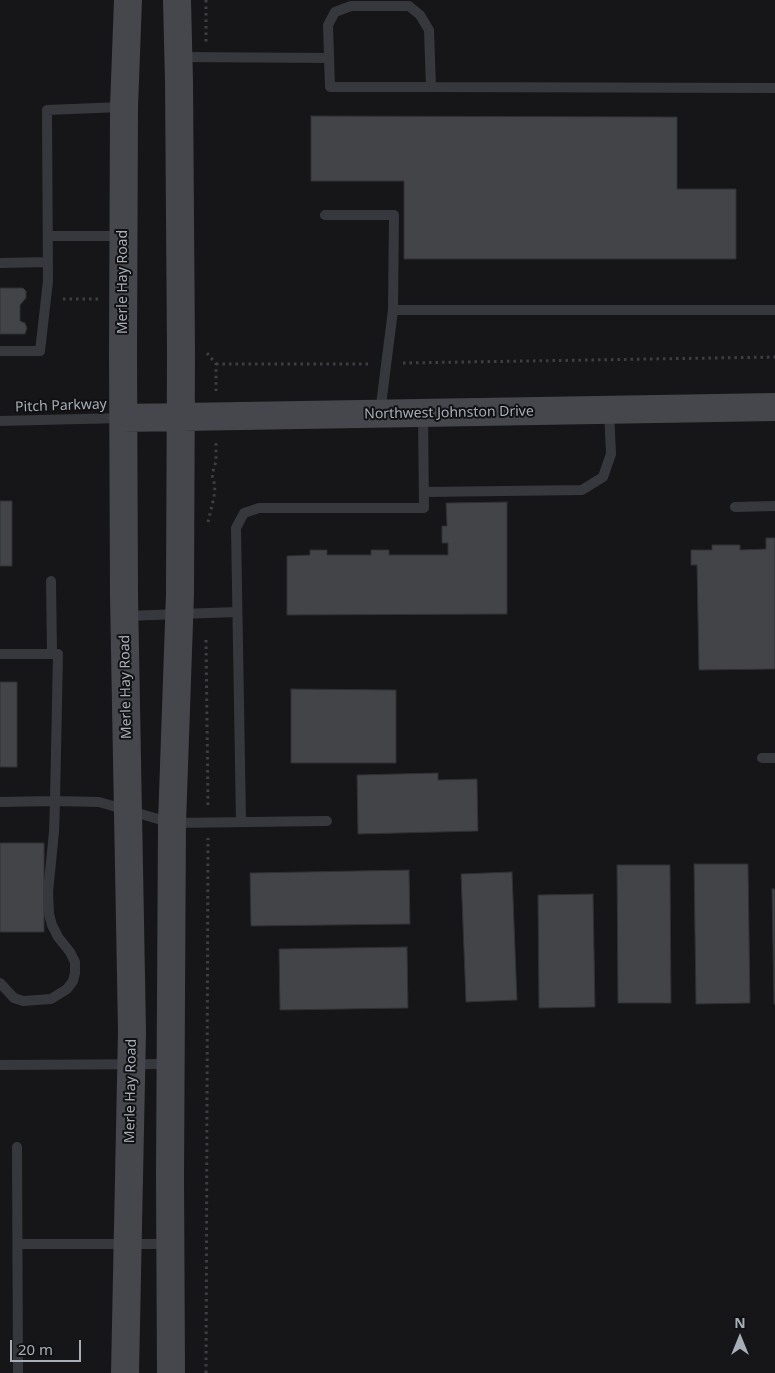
<!DOCTYPE html>
<style>
body{margin:0}
#map{position:relative;width:775px;height:1373px;overflow:hidden;background:#161618;font-family:"Noto Sans",sans-serif}
canvas{display:block}
.north{position:absolute;left:715px;top:1313px;width:50px;height:50px;-webkit-text-stroke:4px #111113;paint-order:stroke;rotate:0deg;font-size:14px;font-weight:700;line-height:20px;text-align:center;color:#a7aeb8}
.north::after{content:'';display:block;margin:auto;width:18px;height:22px;background:#a7aeb8;clip-path:polygon(50% 0,100% 100%,50% 72%,0 100%)}
.scale{position:absolute;left:10px;top:1340px;width:71px;height:22px;box-sizing:border-box;border:2px solid #a7aeb8;border-top:0;padding-left:6px;font-size:15px;line-height:18px;white-space:nowrap;color:#a7aeb8;-webkit-text-stroke:4px #111113;paint-order:stroke}
</style>
<div id="map">
<canvas width="775" height="1373"></canvas>
<div class="north">N</div>
<div class="scale">20 m</div>
</div>
<script>
const g = document.querySelector('canvas').getContext('2d');
g.lineJoin = 'round';
function fill(path, color) {
  g.fillStyle = color;
  g.fill(path, 'evenodd');
}
function toPath(rows) {
  const path = new Path2D();
  for (const r of rows) {
    path.moveTo(r[0], r[1]);
    for (let i = 2; i < r.length; i += 2) path.lineTo(r[i], r[i + 1]);
  }
  return path;
}
function strokePath(path, color, width, dash) {
  g.strokeStyle = color;
  g.lineWidth = width;
  g.lineCap = dash ? 'butt' : 'round';
  g.setLineDash(dash || []);
  g.stroke(path);
}
function label(font, color, halo, rows, align = 'center') {
  g.font = font + ' "Noto Sans",sans-serif';
  g.lineWidth = 4;
  g.setLineDash([]);
  g.textBaseline = 'middle';
  g.strokeStyle = halo;
  g.fillStyle = color;
  for (const [text, x, y, turn = 0] of rows) {
    g.save();
    g.translate(x, y);
    g.rotate((+turn || 0) * Math.PI / 180);
    g.textAlign = isNaN(turn) ? turn : align;
    if (halo) g.strokeText(text, 0, 0);
    g.fillText(text, 0, 0);
    g.restore();
  }
}
const building = toPath([
 [311,116,677,117,677,189,736,189,736,259,404,259,404,181,311,181,311,116],
 [0,288,23,288,26,291,26,298,20,305,20,321,25,323,27,328,25,334,0,334,0,288],
 [0,501,12,501,12,566,0,566,0,501],
 [507,502,507,614,287,615,287,556,310,555,310,550,327,550,327,555,371,555,371,550,389,550,389,555,448,555,448,543,442,543,442,526,447,526,446,503,507,502],
 [766,538,775,538,775,669,699,670,697,565,691,565,691,550,712,550,712,545,740,545,740,550,766,549,766,538],
 [0,682,17,682,17,767,0,767,0,682],
 [291,689,396,690,396,763,291,763,291,689],
 [438,773,438,780,477,779,478,831,358,834,357,775,438,773],
 [0,843,44,843,44,932,0,932,0,843],
 [694,864,748,864,750,1003,696,1004,694,864],
 [617,865,670,865,671,1003,618,1003,617,865],
 [409,870,410,924,251,926,250,873,409,870],
 [512,872,517,1000,466,1002,461,874,512,872],
 [772,889,775,889,775,1004,774,1004,772,889],
 [593,894,595,1007,539,1008,538,895,593,894],
 [407,947,408,1008,280,1010,279,949,407,947]
]);
fill(building, '#424448');
strokePath(building, '#303034', 1);
strokePath(toPath([
 [206,0,206,42],
 [63,299,99,299],
 [207,353,216,364,216,391],
 [403,363,775,357],
 [216,364,369,364],
 [208,522,214,497,215,486,212,475,216,461,216,442],
 [206,640,208,806],
 [206,1373,208,838]
]), '#3d3f44', 3, [2.5, 4]);
strokePath(toPath([
 [180,57,329,58],
 [431,87,429,30,420,15,409,6,351,6,335,12,328,25,330,87,431,87,775,88],
 [325,215,394,215,393,310],
 [48,236,122,236],
 [0,263,48,262],
 [0,351,40,351,48,281,47,110,122,107],
 [380,413,393,310,775,310],
 [0,421,122,418],
 [425,492,582,490,603,477,611,454,609,411],
 [735,507,775,506],
 [51,581,52,654],
 [125,616,237,612],
 [0,654,58,654,55,801,99,802,172,823,327,821],
 [762,758,775,758],
 [0,802,55,801,54,832,48,892,49,914,52,925,58,937,70,952,75,962,75,973,73,981,67,989,51,999,23,1001,14,998,0,983],
 [241,822,236,528,244,513,259,508,424,508,423,414],
 [0,1065,169,1064],
 [17,1147,18,1373],
 [18,1244,169,1244]
]), '#37383d', 10);
strokePath(toPath([
 [123,418,775,407],
 [125,1373,132,1031,124,596,123,354,124,107,128,0],
 [171,1373,170,1175,172,823,180,594,181,354,179,81,177,0]
]), '#45474d', 28);
label('14px', '#a7aeb8', '#111113', [
 ["Merle Hay Road",123,282,-90],
 ["Pitch Parkway",61,406,-2],
 ["Northwest Johnston Drive",449,413,-1],
 ["Merle Hay Road",126,687,-91],
 ["Merle Hay Road",131,1091,-89]
]);
</script>
